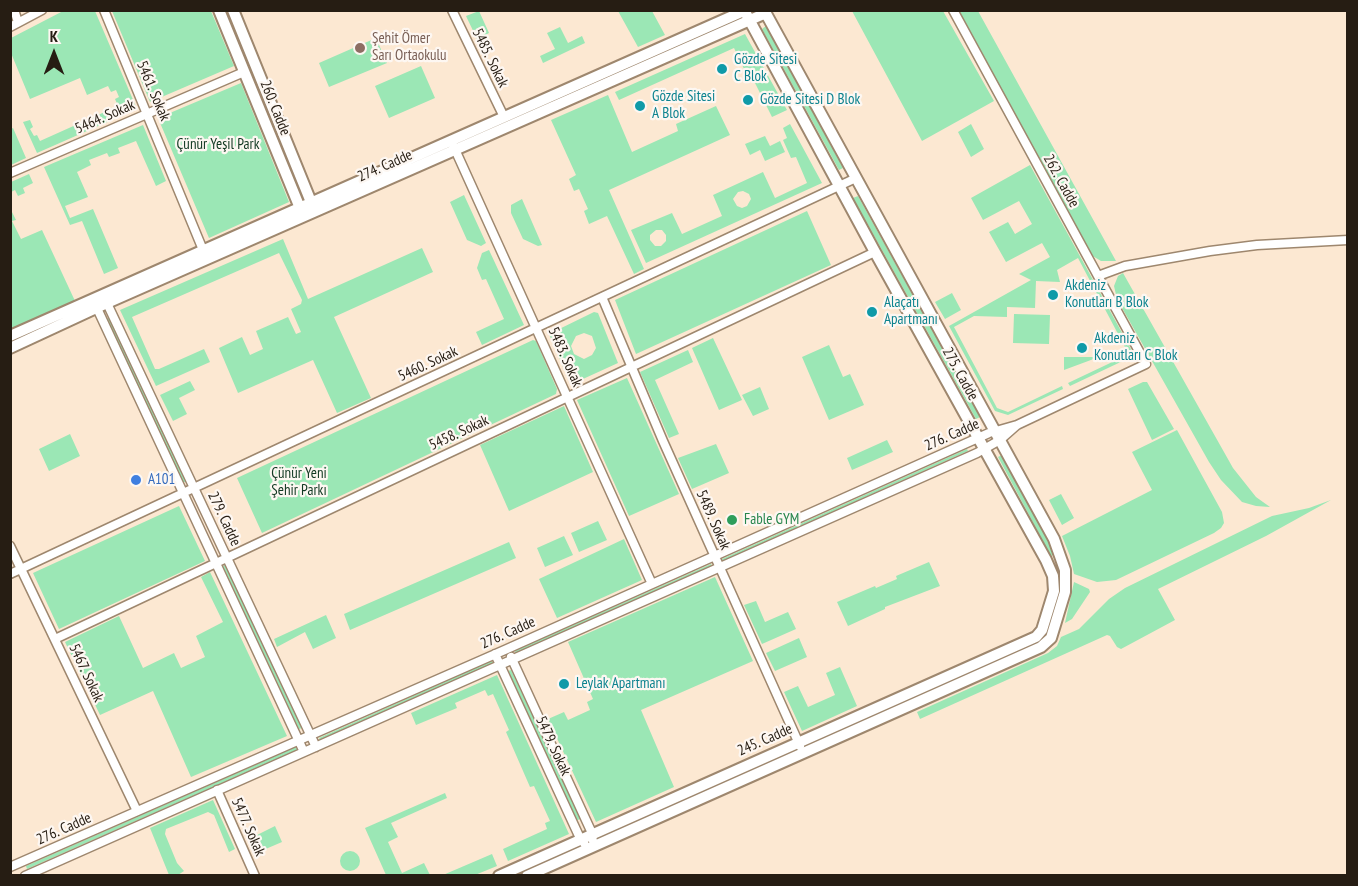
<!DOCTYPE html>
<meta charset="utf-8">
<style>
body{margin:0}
#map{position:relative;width:1358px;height:886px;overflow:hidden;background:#fce8d2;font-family:"PT Sans Narrow",sans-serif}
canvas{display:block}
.frame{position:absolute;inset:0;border:12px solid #261d13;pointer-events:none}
.north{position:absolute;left:24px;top:24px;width:60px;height:60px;-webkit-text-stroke:4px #fdf7f2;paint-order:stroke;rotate:0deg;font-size:16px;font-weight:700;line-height:24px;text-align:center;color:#261d13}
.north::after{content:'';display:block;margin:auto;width:21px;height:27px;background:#261d13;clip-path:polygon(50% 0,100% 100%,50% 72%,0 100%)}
</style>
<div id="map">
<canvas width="1358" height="886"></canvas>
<div class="frame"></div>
<div class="north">K</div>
</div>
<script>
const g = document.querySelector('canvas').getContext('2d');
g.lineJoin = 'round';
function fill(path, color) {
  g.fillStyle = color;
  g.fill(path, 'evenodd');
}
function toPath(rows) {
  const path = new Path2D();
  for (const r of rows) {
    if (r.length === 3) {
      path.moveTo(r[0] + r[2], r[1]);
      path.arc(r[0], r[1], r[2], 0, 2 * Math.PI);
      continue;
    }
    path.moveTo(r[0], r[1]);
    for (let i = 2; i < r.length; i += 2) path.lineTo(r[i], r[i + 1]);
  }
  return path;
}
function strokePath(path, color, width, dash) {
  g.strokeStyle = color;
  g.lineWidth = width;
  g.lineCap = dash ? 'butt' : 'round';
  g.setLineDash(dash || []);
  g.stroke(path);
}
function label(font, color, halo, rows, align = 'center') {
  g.font = font + ' "PT Sans Narrow",sans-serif';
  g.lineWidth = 4.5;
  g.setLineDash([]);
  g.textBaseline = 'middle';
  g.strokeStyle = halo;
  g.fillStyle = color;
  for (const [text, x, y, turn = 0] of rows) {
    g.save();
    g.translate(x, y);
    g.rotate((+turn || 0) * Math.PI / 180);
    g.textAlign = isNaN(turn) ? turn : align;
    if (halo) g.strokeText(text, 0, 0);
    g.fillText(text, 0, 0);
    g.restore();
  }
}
fill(toPath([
 [65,10,95,11,137,109,37,153,23,122,30,120,33,127,30,129,34,136,37,135,40,141,118,106,115,99,119,97,116,90,111,92,108,86,87,95,80,78,30,99,11,53,11,38],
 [112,11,211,11,234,66,150,102],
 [224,11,229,11,302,189,299,191],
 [479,11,489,33,477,39,466,16],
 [618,11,652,11,665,35,638,47],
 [852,11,943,11,994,101,922,141],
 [959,11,978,11,1116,261,1101,261,1091,255],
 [766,26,843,168,839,170,762,29],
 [560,27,568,43,582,36,585,43,543,63,540,56,555,49,547,33],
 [745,34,787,110,772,117,752,77,745,71,734,48,619,100,615,92],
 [376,38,387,63,329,87,319,63],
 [421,66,435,98,389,118,375,86],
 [241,83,289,202,209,238,158,118],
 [608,95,632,152,678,131,676,124,716,106,730,135,609,190,644,269,634,274,607,216,589,224,584,211,588,209,579,189,574,191,569,179,576,175,551,120],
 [790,124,822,183,646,263,631,230,672,213,682,234,722,216,713,195,763,172,775,198,807,183,796,157,791,158,783,140,787,138,783,128],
 [743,191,749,194,751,199,747,206,742,208,737,206,733,199,738,192],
 [656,230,662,230,666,235,666,241,661,246,655,246,650,240,650,235],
 [971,124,984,149,971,157,958,132],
 [143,125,166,181,156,186,136,141,118,148,120,153,109,157,107,153,89,160,91,165,77,172,88,197,65,206,70,218,93,209,118,268,104,274,82,221,70,225,44,167],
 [13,128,26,158,11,165,11,129],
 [765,136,770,146,780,141,785,152,765,161,760,150,750,155,745,144],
 [1030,165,1132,351,1127,359,1070,386,1068,383,1125,356,1127,351,1078,258,1057,270,1060,282,1036,281,1035,308,1007,307,1007,317,974,316,954,327,997,408,1008,412,1062,386,1063,389,1008,415,995,411,949,326,1031,280,1019,274,1050,257,1042,243,1006,262,989,232,1008,222,1015,234,1032,224,1019,201,983,220,971,198],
 [29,174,33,183,23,188,25,193,18,196,15,190,11,192,11,182],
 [464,195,486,243,481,246,467,240,450,202],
 [858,196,980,417,976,419,853,198],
 [522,199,542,245,538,246,523,239,511,213,511,205],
 [10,208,16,220,12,221,21,239,42,230,75,301,11,329],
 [807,211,831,265,636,354,615,300],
 [283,239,308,299,422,248,433,272,334,317,371,398,337,413,313,360,238,393,219,348,242,337,250,355,263,349,256,331,288,317,296,334,301,332,291,309,301,304,302,300,279,253,132,317,155,369,159,369,204,349,210,362,156,386,120,310],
 [489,250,524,325,482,345,476,332,504,319,486,279,482,280,477,268,482,253],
 [1123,273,1233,468,1256,497,1270,507,1256,506,1242,502,1221,480,1209,462,1117,299,1114,286,1118,276],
 [952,293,961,310,945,319,935,302],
 [594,312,598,313,618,363,572,384,569,381,549,334],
 [584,333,592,336,596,348,592,355,584,359,574,354,571,346,576,336],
 [1014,314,1050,315,1049,344,1013,343],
 [109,318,186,482,183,482,106,319],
 [713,338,742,400,719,410,692,348],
 [533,340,536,341,557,389,556,394,262,533,237,478],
 [829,345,843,377,850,374,864,405,829,420,802,357],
 [688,350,693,362,655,380,679,434,669,438,640,372],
 [1064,357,1099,357,1064,370],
 [627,378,679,494,629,516,577,400],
 [190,381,195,390,179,398,187,414,173,421,160,395],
 [1143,382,1147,382,1174,429,1152,440,1128,389],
 [760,387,769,409,753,416,742,395],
 [564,406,593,472,509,511,480,445],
 [1177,430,1222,512,1224,523,1221,528,1214,533,1116,580,1097,582,1074,574,1070,556,1062,536,1152,490,1132,452],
 [70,434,80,456,49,471,39,449],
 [887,440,893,452,852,470,847,458],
 [716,444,729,473,692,489,678,458],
 [967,449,968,451,723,561,722,559],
 [1002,455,1055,554,1051,556,998,457],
 [1061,494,1074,518,1062,525,1049,500],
 [1331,500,1266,536,1158,589,1175,620,1121,649,1117,647,1110,636,1107,635,920,719,917,712,1048,653,1057,646,1061,637,1079,629,1109,599,1125,588,1272,516,1309,508],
 [179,506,205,561,59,629,33,573],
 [598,521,607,540,579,552,571,533],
 [564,536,573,555,545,567,537,548],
 [624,539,642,580,557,618,539,579],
 [509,542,516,558,350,630,344,614],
 [929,562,940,586,885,607,885,609,848,626,837,602,875,586,876,588,897,579,896,576],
 [711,564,712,566,516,654,515,651],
 [226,565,302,728,299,729,223,566],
 [210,572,287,736,191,777,153,691,100,715,65,642,119,616,143,668,174,653,181,668,205,657,196,636,223,622,201,577],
 [715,577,753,661,641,710,674,787,596,822,548,719,564,712,568,720,590,710,587,702,593,699,568,642],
 [1074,582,1089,589,1090,592,1072,619,1065,623],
 [756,601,765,622,788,612,796,629,762,644,744,605],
 [326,615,336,638,313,649,305,632,277,647,274,639],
 [799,638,807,657,775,671,766,653],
 [492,661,493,663,320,740,319,738],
 [840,667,857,706,802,731,784,692,798,686,808,707,835,695,826,673],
 [511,670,581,819,577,820,508,671],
 [497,675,569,834,508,861,503,849,547,829,545,823,550,821,534,786,530,787,506,732,509,730,493,694,488,696,485,690,455,703,457,708,416,725,411,713],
 [296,747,297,750,27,869,26,866],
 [445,793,447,798,391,823,398,837,388,842,402,873,424,863,430,875,386,875,365,828],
 [213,800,235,849,229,852,214,815,208,812,166,829,165,834,177,863,184,871,178,875,169,875,150,828],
 [275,826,282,842,261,851,255,836],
 [350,861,10],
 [492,854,497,866,475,875,443,875]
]), '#9be7b5');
const minor = toPath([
 [14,10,18,22],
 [104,10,203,250],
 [452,10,504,117],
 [10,27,42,10],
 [453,145,652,584],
 [10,173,244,72],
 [1098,276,1125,266,1210,251,1257,245,1348,240],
 [602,297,663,441,800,746],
 [105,299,316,747],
 [95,304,304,752],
 [10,546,137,811],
 [10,574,856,178],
 [55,639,875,252],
 [495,654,579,836,588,849],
 [511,657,591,831,594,846],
 [217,790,255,876],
 [10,867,507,649,989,433,1017,425],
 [25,876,977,453,1000,440,1017,425,1146,364,953,10]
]);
const tertiary = toPath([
 [219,10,302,213],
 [233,10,313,207],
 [10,336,746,10],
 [10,348,107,303,766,13],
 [499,876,1036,637,1042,630,1054,591,1053,576,1046,560,875,252,744,10],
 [527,876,1041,647,1051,638,1065,592,1065,570,1054,539,764,10]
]);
strokePath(minor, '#9e876e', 11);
strokePath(tertiary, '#9e876e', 14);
strokePath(minor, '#fff', 8);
strokePath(tertiary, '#fff', 10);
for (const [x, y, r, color] of [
 [360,48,6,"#8d6e63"],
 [722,69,6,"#0f9aa8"],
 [748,100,6,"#0f9aa8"],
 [640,106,6,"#0f9aa8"],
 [1053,295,6,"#0f9aa8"],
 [872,312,6,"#0f9aa8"],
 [1082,348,6,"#0f9aa8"],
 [136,480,6,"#3f7fe0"],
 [732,520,6,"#2e9e5b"],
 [564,684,6,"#0f9aa8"]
]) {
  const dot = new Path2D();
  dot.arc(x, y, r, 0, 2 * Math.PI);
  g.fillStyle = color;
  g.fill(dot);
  strokePath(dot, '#fdf7f2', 2);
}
label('15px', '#785e54', '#fdf7f2', [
 ["Şehit Ömer",372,39],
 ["Sarı Ortaokulu",372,56]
], 'left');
label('15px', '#261d13', '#fdf7f2', [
 ["5485. Sokak",490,58,64],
 ["5461. Sokak",153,91,67],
 ["260. Cadde",275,108,68],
 ["5464. Sokak",105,117,-24],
 ["274. Cadde",385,166,-24],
 ["262. Cadde",1061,181,61],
 ["5483. Sokak",565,357,66],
 ["5460. Sokak",428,364,-25],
 ["275. Cadde",960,374,61],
 ["5458. Sokak",459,433,-25],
 ["276. Cadde",952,435,-24],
 ["279. Cadde",224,519,65],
 ["5489. Sokak",713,520,66],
 ["276. Cadde",508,633,-24],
 ["5467. Sokak",86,673,65],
 ["245. Cadde",765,740,-24],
 ["5479. Sokak",553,746,65],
 ["5477. Sokak",248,827,66],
 ["276. Cadde",64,829,-24]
]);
label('15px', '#0d838f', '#fdf7f2', [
 ["Gözde Sitesi",734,60],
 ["C Blok",734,77],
 ["Gözde Sitesi",652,97],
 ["A Blok",652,114],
 ["Gözde Sitesi D Blok",760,100],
 ["Akdeniz",1065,286],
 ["Konutları B Blok",1065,303],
 ["Alaçatı",884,303],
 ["Apartmanı",884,320],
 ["Akdeniz",1094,339],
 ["Konutları C Blok",1094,356],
 ["Leylak Apartmanı",576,684]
], 'left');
label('15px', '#113922', '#fdf7f2', [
 ["Çünür Yeşil Park",218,145],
 ["Çünür Yeni",299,474],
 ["Şehir Parkı",299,491]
]);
label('15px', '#366cbe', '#fdf7f2', [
 ["A101",148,480]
], 'left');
label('15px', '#27864d', '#fdf7f2', [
 ["Fable GYM",744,520]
], 'left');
</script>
